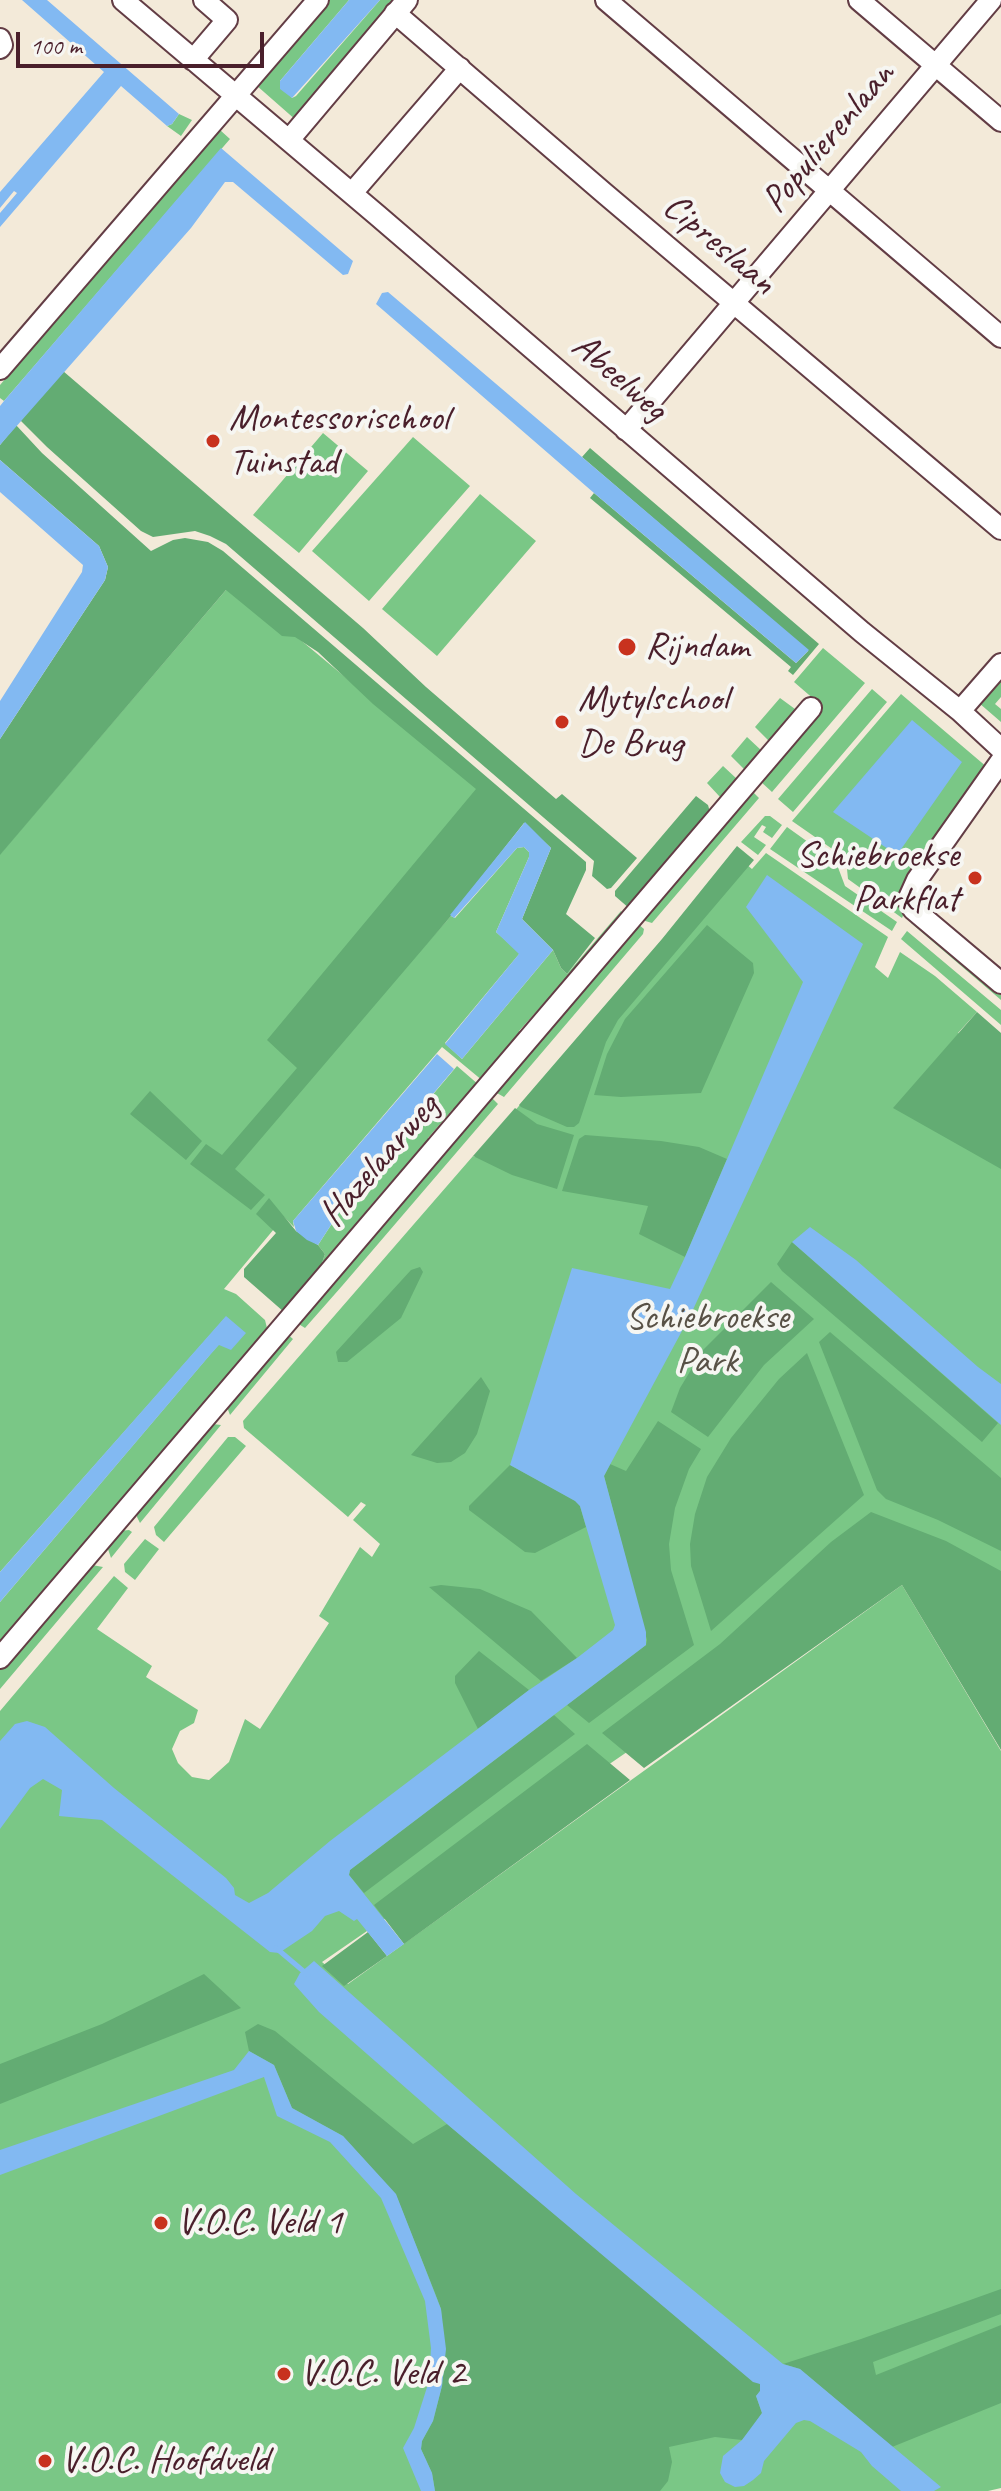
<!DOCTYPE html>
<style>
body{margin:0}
#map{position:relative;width:1001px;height:2491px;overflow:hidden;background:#f3ead9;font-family:Caveat,sans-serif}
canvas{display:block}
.scale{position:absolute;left:16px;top:32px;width:248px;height:36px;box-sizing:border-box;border:4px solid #4a1f2b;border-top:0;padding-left:10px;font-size:24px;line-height:28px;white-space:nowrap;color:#4a1f2b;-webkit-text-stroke:6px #f6f6f2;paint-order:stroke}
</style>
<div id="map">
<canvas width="1001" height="2491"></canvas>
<div class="scale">100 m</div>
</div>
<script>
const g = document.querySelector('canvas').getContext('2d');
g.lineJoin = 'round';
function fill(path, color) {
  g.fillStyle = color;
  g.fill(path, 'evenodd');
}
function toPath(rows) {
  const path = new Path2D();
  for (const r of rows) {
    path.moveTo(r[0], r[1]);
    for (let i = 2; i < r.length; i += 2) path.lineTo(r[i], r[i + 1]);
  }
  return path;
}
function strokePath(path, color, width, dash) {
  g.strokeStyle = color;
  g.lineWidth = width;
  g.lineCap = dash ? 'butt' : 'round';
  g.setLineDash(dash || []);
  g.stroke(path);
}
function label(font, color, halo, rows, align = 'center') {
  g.font = font + ' Caveat,sans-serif';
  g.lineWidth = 8;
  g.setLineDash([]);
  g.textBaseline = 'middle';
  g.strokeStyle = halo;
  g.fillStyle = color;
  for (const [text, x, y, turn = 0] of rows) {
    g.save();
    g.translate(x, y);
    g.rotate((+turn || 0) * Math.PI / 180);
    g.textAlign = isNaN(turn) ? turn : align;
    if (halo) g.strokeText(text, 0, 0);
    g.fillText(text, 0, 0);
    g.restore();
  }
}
fill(toPath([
 [329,0,349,0,280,81,292,98,296,96,380,0,400,0,297,121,256,85],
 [179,114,192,120,181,136,167,126,172,124],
 [220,130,230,139,4,401,0,398,0,385],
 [323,433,368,471,299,553,253,515],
 [413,437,470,486,369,601,312,551],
 [480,494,536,541,437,656,382,609],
 [232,583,517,820,404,969,451,916,455,918,517,848,524,847,529,852,529,857,496,932,520,953,445,1043,462,1059,553,950,561,968,567,974,621,911,625,915,548,1004,545,1002,519,1031,522,1034,483,1081,442,1047,293,1221,294,1227,284,1217,224,1289,236,1294,265,1320,268,1332,0,1648,0,1602,235,1325,226,1317,0,1572,0,854],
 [823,648,865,683,772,792,760,781,823,707,794,682],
 [1001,678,1001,697,995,704,1001,709,1001,722,979,703],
 [872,689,887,702,793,812,778,799],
 [901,694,988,768,902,888,900,900,905,911,902,918,848,879,847,869,851,862,792,821],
 [780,698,795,709,796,713,770,742,755,727],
 [747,737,762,751,745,770,731,756],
 [723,766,737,779,724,797,720,797,707,783],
 [752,791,759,798,652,923,642,920],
 [765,816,770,816,782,825,772,838,763,832,766,827,762,825,754,837,766,845,758,855,741,842],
 [787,827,836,862,845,886,897,922,892,931,770,849],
 [766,853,888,937,875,967,888,978,900,952,935,976,977,1012,958,1033,1001,1068,1001,1742,897,1566,322,1962,348,1984,902,1585,1001,1751,1001,2488,988,2491,0,2491,0,1711,114,1576,128,1588,97,1629,152,1666,146,1677,198,1710,194,1723,180,1731,172,1749,178,1763,192,1777,209,1780,229,1762,245,1719,260,1729,329,1623,319,1616,360,1547,372,1557,380,1544,353,1520,366,1505,361,1502,348,1517,244,1428,243,1421,473,1156,475,1157,735,855,752,869],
 [914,920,1001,995,1001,1000,911,923],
 [638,924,644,929,643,934,504,1097,495,1092],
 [907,931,1001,1010,1001,1025,901,939],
 [457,1066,479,1085,457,1111,453,1109,428,1138,431,1141,395,1183,392,1181,367,1210,369,1213,319,1272,325,1254,318,1245,342,1208,342,1202],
 [491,1097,498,1104,342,1286,305,1328,297,1323],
 [286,1333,293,1339,230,1415,227,1407],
 [213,1424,221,1425,140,1523,137,1517,137,1510,209,1425],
 [228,1437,235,1437,246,1446,164,1542,156,1535,154,1527],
 [129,1530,132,1532,111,1558,107,1546,120,1531],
 [145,1539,159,1549,135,1580,125,1572,124,1564],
 [92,1565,103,1567,0,1689,0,1667]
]), '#7ac786');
fill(toPath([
 [63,371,363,628,426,687,556,799,562,794,637,858,611,888,607,889,592,876,594,861,226,544,210,536,195,531,153,537,141,531,47,447,20,420],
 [16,425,42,453,151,551,173,540,185,538,208,542,223,551,586,862,586,870,566,914,595,938,567,974,561,968,553,950,522,919,551,848,524,823,451,916,235,1169,265,1195,251,1210,190,1164,206,1144,222,1155,297,1068,267,1040,476,789,373,704,318,652,295,637,282,636,226,590,0,855,0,739,105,580,108,567,99,546,0,460,0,445],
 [590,448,819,644,793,675,788,671,791,667,590,498,594,493,796,663,808,651,582,457],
 [696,796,708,805,710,812,630,909,615,896,615,891],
 [737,846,754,860,618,1020,606,1042,579,1123,574,1127,567,1127,521,1107,519,1105,662,939],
 [707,925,753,963,754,973,701,1093,621,1097,594,1095,607,1054,625,1019],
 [977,1012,1001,1033,1001,1169,893,1108],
 [150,1091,202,1141,186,1160,130,1114],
 [515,1108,537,1124,574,1135,557,1189,512,1175,473,1156],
 [585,1135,661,1141,699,1147,727,1159,685,1257,639,1234,648,1206,562,1191,579,1139],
 [269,1198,296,1231,318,1245,325,1254,319,1272,284,1312,244,1277,244,1269,276,1233,256,1214],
 [792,1242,998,1423,982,1442,782,1271,777,1264],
 [420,1267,423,1272,401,1318,347,1362,338,1362,336,1352,411,1270],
 [771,1282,814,1319,764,1365,708,1437,671,1412,680,1388,703,1350],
 [830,1332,1001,1478,1001,1551,938,1520,886,1499,877,1490,819,1342],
 [807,1353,864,1495,711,1631,691,1566,690,1544,695,1514,707,1477,731,1438,779,1379],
 [481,1377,490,1391,477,1434,465,1453,451,1462,437,1463,411,1455],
 [658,1421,701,1449,689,1469,675,1508,669,1544,671,1570,694,1645,589,1723,567,1705,646,1645,647,1640,604,1476,610,1464,626,1471],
 [510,1465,576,1501,580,1506,586,1527,535,1553,525,1552,469,1510,469,1506],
 [871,1512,946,1541,1001,1571,1001,1750,902,1585,644,1768,602,1733,720,1644,831,1542],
 [441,1585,480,1589,531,1611,577,1658,541,1681,429,1587],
 [479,1651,529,1690,478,1729,455,1683,455,1676],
 [554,1715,575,1734,364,1893,349,1875,350,1870],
 [587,1744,630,1780,404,1944,374,1905],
 [368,1932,387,1956,344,1986,322,1966],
 [204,1974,241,2008,0,2104,0,2064,102,2024],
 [258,2024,275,2031,413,2144,447,2124,760,2384,760,2391,756,2396,762,2413,752,2428,742,2440,715,2437,669,2447,672,2462,668,2481,660,2491,435,2491,432,2473,421,2449,422,2441,433,2421,442,2386,445,2361,441,2309,435,2293,396,2195,343,2136,292,2108,274,2065,249,2051,245,2032],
 [1001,2289,1001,2314,873,2362,876,2375,1001,2325,1001,2403,892,2447,800,2369,783,2364,861,2339]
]), '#63ac73');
fill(toPath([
 [22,0,47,0,179,114,172,124,167,126,121,86,0,227,0,213,17,193,14,191,0,208,0,192,104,72],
 [349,0,380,0,292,98,280,89,280,81],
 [221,148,353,261,348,274,343,275,233,182,225,182,191,228,0,445,0,406,4,401],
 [388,292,582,457,809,650,796,663,594,493,376,304,382,293],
 [0,460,99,546,108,567,105,580,0,739,0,701,82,572,83,565,0,492],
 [912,720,962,762,897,855,833,812],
 [525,822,551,848,522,919,553,950,462,1059,445,1044,519,954,496,932,529,857,529,852,524,847,517,848,454,918,450,915],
 [767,875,863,944,690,1316,604,1476,646,1632,646,1645,350,1870,349,1875,404,1944,387,1956,357,1919,354,1921,339,1911,325,1916,312,1931,279,1953,270,1952,102,1820,59,1816,62,1790,43,1779,30,1788,0,1829,0,1741,15,1724,27,1721,45,1727,114,1788,226,1878,234,1888,235,1895,249,1903,268,1893,330,1841,529,1690,577,1658,613,1630,615,1625,580,1506,575,1501,510,1465,572,1268,670,1289,685,1257,803,982,746,907],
 [437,1054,454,1069,342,1202,342,1208,318,1245,307,1240,296,1231,293,1221],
 [810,1227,856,1260,978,1367,1001,1384,1001,1425,792,1242],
 [226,1316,246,1333,231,1350,219,1345,210,1355,0,1602,0,1572],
 [314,1961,576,2194,783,2364,800,2369,941,2487,934,2491,901,2491,872,2466,861,2452,810,2421,804,2420,796,2423,764,2461,761,2473,753,2480,744,2486,735,2487,725,2482,720,2473,723,2456,742,2440,762,2413,756,2396,760,2391,760,2384,753,2382,447,2124,319,2012,294,1984,300,1973],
 [249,2051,274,2065,292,2108,343,2136,396,2194,441,2309,446,2349,442,2386,433,2421,422,2441,421,2449,432,2473,435,2491,421,2491,403,2448,414,2428,429,2381,431,2348,425,2301,381,2198,330,2142,277,2116,264,2077,0,2175,0,2150,234,2070]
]), '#82b9f2');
strokePath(toPath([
 [276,1948,308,1975]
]), '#82b9f2', 5);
const minor = toPath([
 [123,0,377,215,862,632,960,711,1001,749],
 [606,0,1001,337],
 [859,0,1001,121],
 [395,13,604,193,1001,529],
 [0,39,2,45,0,48],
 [193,60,227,20,204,0],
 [289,140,407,0],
 [352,193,460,68],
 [0,369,318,0],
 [626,430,991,0],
 [960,711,1001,664],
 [1001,761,917,880,908,900,913,909,1001,983],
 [0,1658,811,708]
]);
strokePath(minor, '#633d45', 24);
strokePath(minor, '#fff', 20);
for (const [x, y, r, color] of [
 [213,441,8,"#c8321e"],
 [627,647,10,"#c8321e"],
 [562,722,8,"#c8321e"],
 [975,878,8,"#c8321e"],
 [161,2223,8,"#c8321e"],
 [284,2374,8,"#c8321e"],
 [45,2461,8,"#c8321e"]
]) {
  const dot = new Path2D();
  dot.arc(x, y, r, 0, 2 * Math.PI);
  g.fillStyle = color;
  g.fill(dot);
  strokePath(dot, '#f6f6f2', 3);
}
label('38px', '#4a1f2b', '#f6f6f2', [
 ["Populierenlaan",829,138,-50],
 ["Cipreslaan",719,245,40],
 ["Abeelweg",619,378,41],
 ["Hazelaarweg",380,1161,-49]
]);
label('38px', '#4a1f2b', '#f6f6f2', [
 ["Montessorischool",229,419],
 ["Tuinstad",229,463],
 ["Rijndam",645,647],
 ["Mytylschool",578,700],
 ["De Brug",578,744],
 ["Schiebroekse",959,856,"right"],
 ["Parkflat",959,900,"right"],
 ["V.O.C. Veld 1",177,2223],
 ["V.O.C. Veld 2",300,2374],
 ["V.O.C. Hoofdveld",61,2461]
], 'left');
label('38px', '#585146', '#f6f6f2', [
 ["Schiebroekse",707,1318],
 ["Park",707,1362]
]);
</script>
